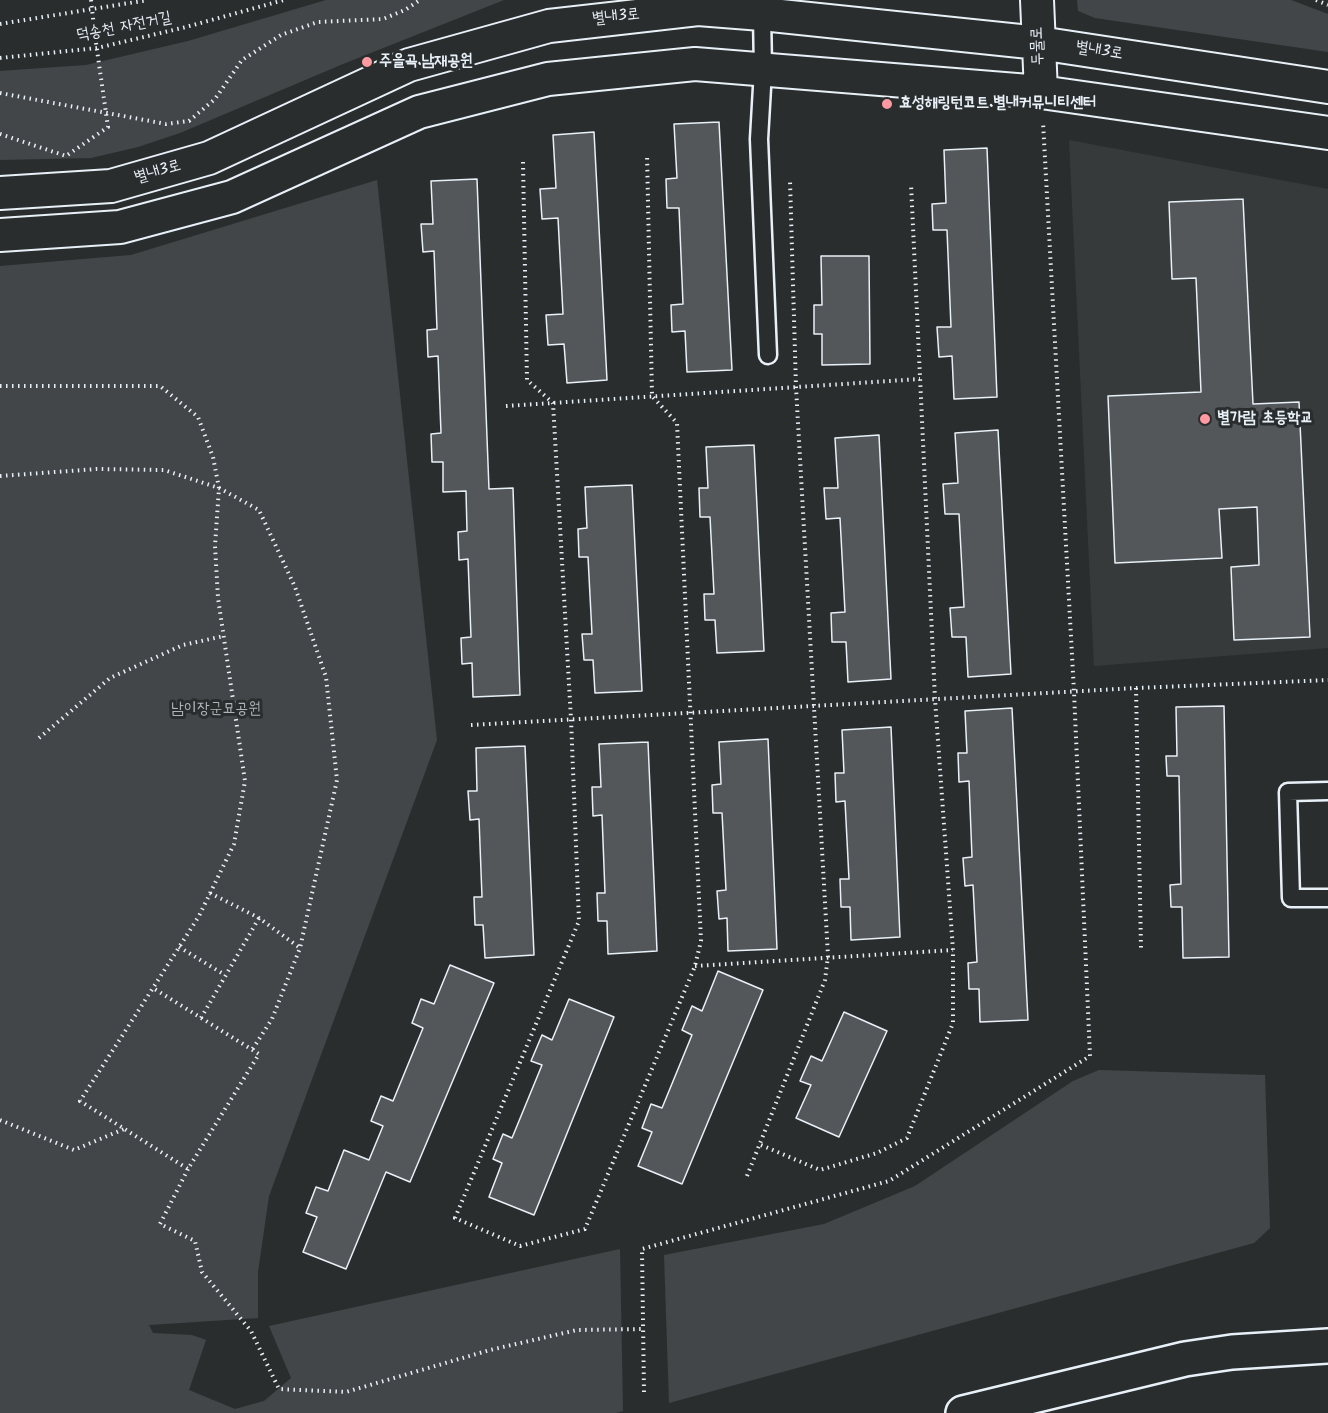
<!DOCTYPE html>
<meta charset="utf-8">
<style>
body{margin:0}
canvas{display:block;background:#2a2d2e}
</style>
<canvas width="1328" height="1413"></canvas>
<script>
const g = document.querySelector('canvas').getContext('2d');
g.lineJoin = 'round';
function fill(path, color) {
  g.fillStyle = color;
  g.fill(path, 'evenodd');
}
function toPath(rows) {
  const path = new Path2D();
  for (const r of rows) {
    path.moveTo(r[0], r[1]);
    for (let i = 2; i < r.length; i += 2) path.lineTo(r[i], r[i + 1]);
  }
  return path;
}
function strokePath(path, color, width, dash) {
  g.strokeStyle = color;
  g.lineWidth = width;
  g.lineCap = dash ? 'butt' : 'round';
  g.setLineDash(dash || []);
  g.stroke(path);
}
function label(font, color, halo, rows, align = 'center') {
  g.font = font + ' Kalam,"Poor Story",sans-serif';
  g.lineWidth = 6;
  g.setLineDash([]);
  g.textBaseline = 'middle';
  g.strokeStyle = halo;
  g.fillStyle = color;
  for (const [text, x, y, turn = 0] of rows) {
    g.save();
    g.translate(x, y);
    g.rotate((+turn || 0) * Math.PI / 180);
    g.textAlign = isNaN(turn) ? turn : align;
    if (halo) g.strokeText(text, 0, 0);
    g.fillText(text, 0, 0);
    g.restore();
  }
}
fill(toPath([
 [1069,140,1328,189,1328,648,1094,666]
]), '#363a3b');
fill(toPath([
 [326,0,504,0,343,64,180,133,138,147,91,158,0,160,0,71,86,65,188,41],
 [1077,0,1291,0,1328,14,1328,52,1095,18,1078,11],
 [377,180,437,740,269,1196,258,1272,258,1318,149,1325,153,1333,192,1335,206,1340,189,1390,235,1409,264,1401,291,1378,269,1326,620,1249,623,1411,616,1413,0,1413,0,266,131,255],
 [1099,1070,1265,1075,1270,1228,1254,1243,669,1403,664,1255,824,1224,915,1186,1073,1081]
]), '#424648');
const building = toPath([
 [719,122,732,370,687,372,685,331,672,332,671,305,683,304,679,208,667,208,666,179,677,178,674,124,719,122],
 [594,132,607,380,567,383,564,344,548,345,546,315,563,314,558,218,542,219,540,189,556,188,553,135,594,132],
 [987,148,997,397,954,399,952,356,939,357,937,327,951,327,947,230,933,230,932,204,946,203,944,150,987,148],
 [477,179,489,489,513,488,520,695,473,697,472,663,462,664,461,638,471,637,468,559,459,560,458,532,467,531,466,491,443,492,443,462,432,462,431,434,441,433,438,356,428,357,427,330,437,329,434,251,423,252,421,224,433,224,431,181,477,179],
 [1243,199,1253,404,1299,402,1310,637,1234,640,1231,567,1259,565,1257,507,1219,509,1222,558,1115,563,1108,396,1201,392,1196,278,1172,279,1169,202,1243,199],
 [821,256,869,256,870,364,822,365,822,334,814,334,814,305,822,305,821,256],
 [998,430,1011,674,968,677,966,637,952,637,950,608,964,607,959,514,945,514,943,484,958,483,955,433,998,430],
 [879,435,891,679,848,682,846,642,832,642,831,613,845,612,840,518,826,519,824,488,838,488,835,438,879,435],
 [754,445,764,651,717,653,715,620,705,620,704,594,714,594,710,517,700,517,699,488,708,488,706,447,754,445],
 [632,485,642,691,595,693,593,660,584,660,582,634,592,634,588,557,579,557,578,529,587,528,585,487,632,485],
 [1224,706,1229,957,1183,958,1182,907,1171,907,1170,885,1181,884,1179,776,1167,776,1166,756,1177,756,1176,707,1224,706],
 [1012,708,1028,1020,980,1022,979,989,969,989,968,963,977,962,973,885,965,886,963,858,972,857,969,781,959,782,958,753,967,753,965,711,1012,708],
 [891,727,900,937,851,940,850,907,841,907,840,879,849,879,845,801,836,802,835,773,844,773,842,730,891,727],
 [768,739,777,949,728,951,727,918,719,919,717,891,726,890,722,813,713,813,712,785,721,784,719,742,768,739],
 [648,742,657,951,608,954,607,921,598,921,597,893,605,893,602,815,593,816,592,787,601,787,599,744,648,742],
 [525,746,534,955,485,958,483,925,475,925,474,897,482,897,479,819,470,820,468,791,477,791,476,748,525,746],
 [450,965,494,983,410,1182,386,1172,346,1269,303,1252,317,1217,306,1213,316,1187,328,1191,344,1150,369,1160,383,1126,371,1121,381,1096,393,1101,423,1028,412,1023,421,999,434,1004,450,965],
 [718,971,763,990,682,1184,638,1166,652,1132,642,1128,651,1104,662,1108,692,1035,682,1030,692,1006,702,1011,718,971],
 [569,999,614,1017,534,1215,489,1197,502,1163,493,1159,503,1134,512,1138,542,1065,531,1061,542,1035,552,1040,569,999],
 [844,1012,887,1031,839,1137,796,1118,811,1085,800,1081,811,1056,822,1061,844,1012]
]);
fill(building, '#535759');
strokePath(building, '#e8f1f8', 1.5);
const lane = toPath([
 [762,14,763,70,759,139,768,355],
 [1328,791,1288,792,1291,898,1328,898]
]);
const street = toPath([
 [1037,0,1041,92],
 [0,193,111,186,209,158,409,65,549,26,698,9,762,14,1039,43,1328,87],
 [0,235,120,227,232,197,419,112,548,79,695,64,1041,92,1328,133]
]);
const highway = toPath([
 [963,1413,1185,1359,1232,1352,1328,1346]
]);
strokePath(lane, '#e8f1f8', 21);
strokePath(street, '#e8f1f8', 36);
strokePath(highway, '#e8f1f8', 38);
strokePath(toPath([
 [1316,0,1328,5],
 [0,24,148,0],
 [0,58,97,48,186,27,284,0],
 [0,93,166,124,189,121,215,99,242,60,281,35,318,22,383,19,405,10,420,0],
 [0,134,66,156,108,127,95,36],
 [523,162,527,380,553,403,571,719,579,921,455,1218,520,1246,585,1229,695,966,701,941,677,423,652,396,647,154],
 [0,386,160,386,198,417,213,457,219,488,215,546,218,598,245,781,234,844,199,916,153,988,80,1101,188,1169,259,1054,153,988],
 [506,406,920,379],
 [0,476,97,469,164,470,219,488,259,510,295,587,326,677,337,780,300,948,272,1019,252,1050],
 [1136,688,1141,949],
 [471,725,1136,688,1328,680],
 [39,738,110,678,183,645,224,636],
 [210,893,259,918,300,948],
 [179,947,225,975],
 [695,966,953,950],
 [201,1018,259,918],
 [0,1120,74,1150,124,1129],
 [761,1145,820,1170,877,1153,907,1138,953,1023,953,950,935,699,911,184],
 [188,1169,160,1224,195,1241,202,1272,251,1331,279,1389,346,1392,490,1350,577,1330,644,1329],
 [747,1176,825,980,828,956,796,387,790,181],
 [644,1392,642,1249,889,1181,1090,1056,1074,692,1043,122]
]), '#e8f1f8', 4, [1.5, 4.5]);
strokePath(lane, '#2a2d2e', 16);
strokePath(street, '#2a2d2e', 32);
strokePath(highway, '#2a2d2e', 33);
strokePath(toPath([
 [91,0,95,36]
]), '#e8f1f8', 4, [1.5, 4.5]);
for (const [x, y, r, color] of [
 [367,62,6,"#ff9aa2"],
 [887,104,6,"#ff9aa2"],
 [1205,419,6,"#ff9aa2"]
]) {
  const dot = new Path2D();
  dot.arc(x, y, r, 0, 2 * Math.PI);
  g.fillStyle = color;
  g.fill(dot);
  strokePath(dot, '#2a2d2e', 2);
}
label('16px', '#e8f1f8', '#2a2d2e', [
 ["별내3로",616,18,-6],
 ["덕송천 자전거길",124,28,-11],
 ["두물로",1039,46,-92],
 ["별내3로",1099,52,9],
 ["별내3로",158,173,-16]
]);
label('bold 16px', '#e8f1f8', '#2a2d2e', [
 ["주을곡.남재공원",379,62],
 ["효성해링턴코트.별내커뮤니티센터",899,104],
 ["별가람 초등학교",1217,419]
], 'left');
label('16px', '#aeb5ba', '#2a2d2e', [
 ["남이장군묘공원",216,710]
]);
</script>
